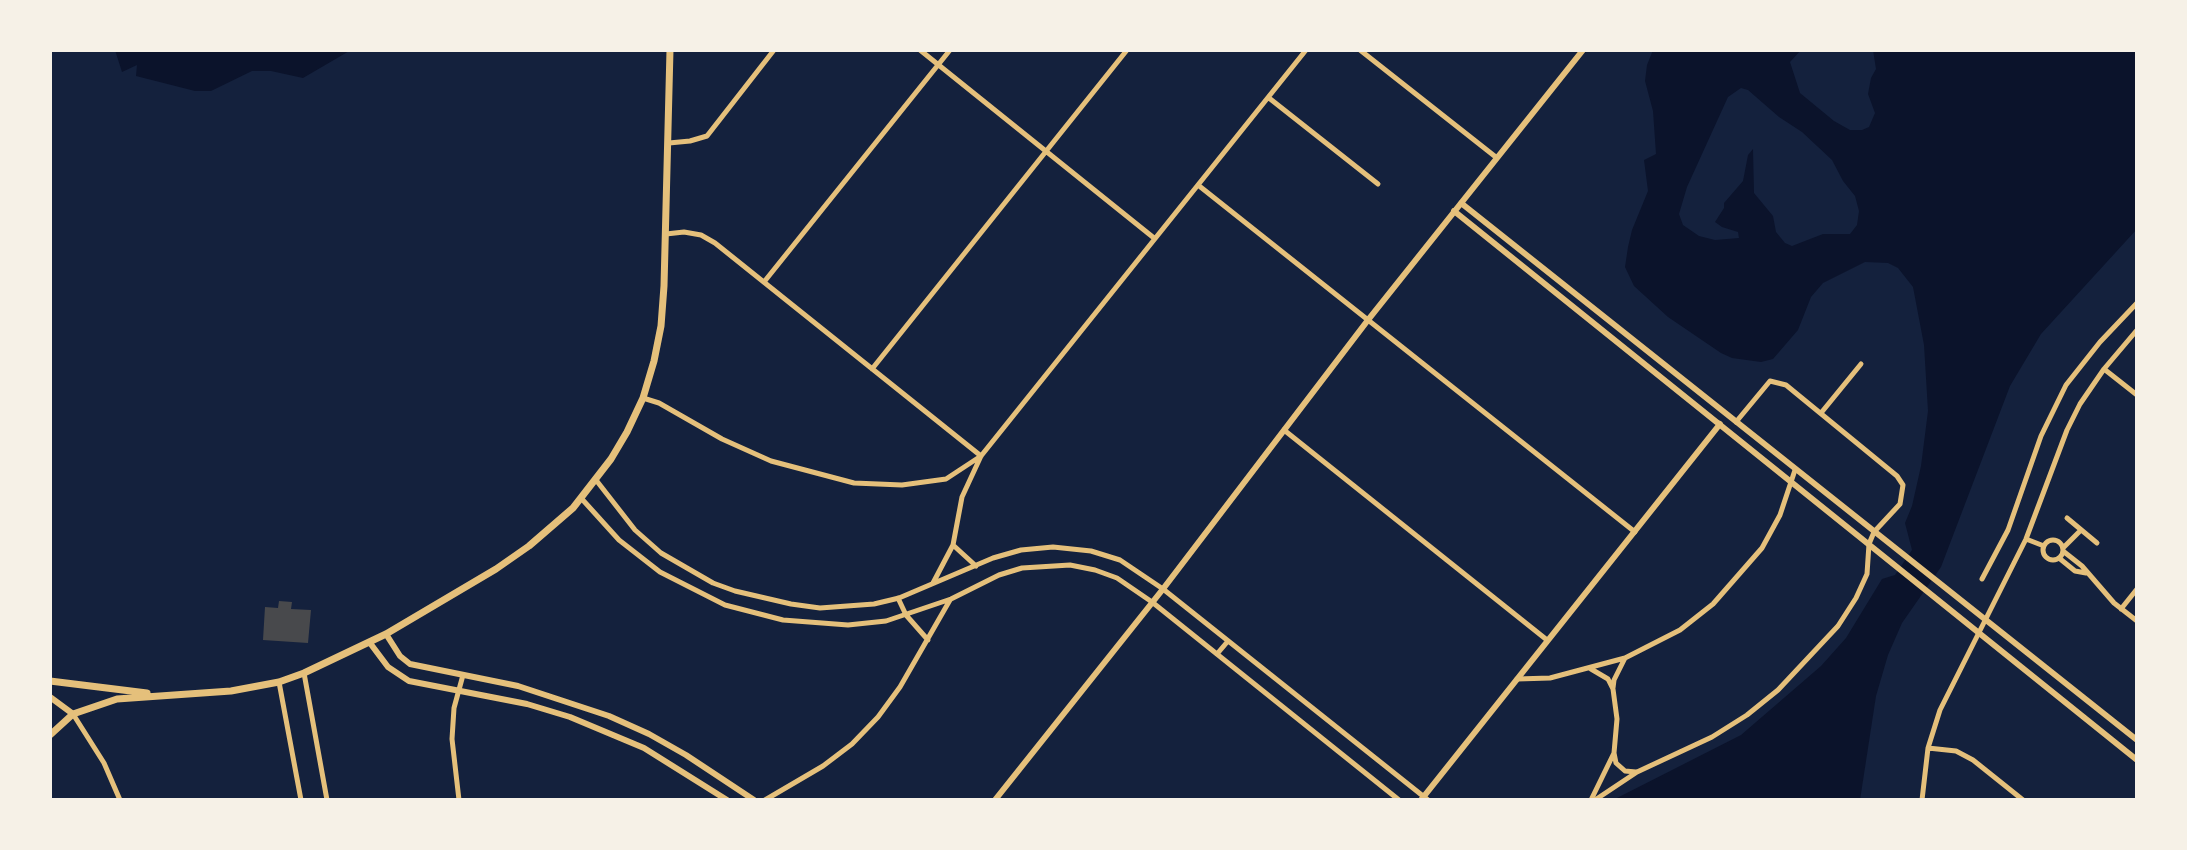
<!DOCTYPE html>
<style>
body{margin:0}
#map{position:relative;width:2187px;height:850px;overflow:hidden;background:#14213d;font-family:Commissioner,sans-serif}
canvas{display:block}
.frame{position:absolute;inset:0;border:52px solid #f6f1e7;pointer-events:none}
</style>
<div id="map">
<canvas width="2187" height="850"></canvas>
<div class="frame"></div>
</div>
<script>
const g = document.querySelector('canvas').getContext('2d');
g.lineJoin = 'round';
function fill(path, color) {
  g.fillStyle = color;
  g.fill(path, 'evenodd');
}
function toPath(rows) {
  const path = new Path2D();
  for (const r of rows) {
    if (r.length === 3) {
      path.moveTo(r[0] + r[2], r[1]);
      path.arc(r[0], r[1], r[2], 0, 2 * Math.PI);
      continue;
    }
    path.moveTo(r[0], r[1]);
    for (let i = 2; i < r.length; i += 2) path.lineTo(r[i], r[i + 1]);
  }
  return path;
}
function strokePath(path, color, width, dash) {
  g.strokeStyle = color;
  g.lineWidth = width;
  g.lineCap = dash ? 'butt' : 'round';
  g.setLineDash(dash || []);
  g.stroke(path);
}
fill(toPath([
 [115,50,351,50,303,78,271,71,252,71,211,91,195,91,136,76,137,65,122,72],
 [1653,50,1801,50,1790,62,1800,93,1834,121,1850,130,1862,130,1869,127,1875,113,1868,94,1871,78,1876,69,1873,50,2137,50,2137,229,2041,334,2010,386,1941,567,1902,623,1888,655,1876,696,1860,800,1613,800,1741,735,1821,666,1846,638,1882,579,1895,575,1912,550,1905,523,1912,506,1921,466,1928,411,1924,345,1913,287,1898,268,1888,263,1865,262,1823,283,1811,297,1798,330,1773,359,1761,362,1732,358,1721,353,1668,317,1634,286,1625,267,1628,247,1632,230,1648,191,1644,160,1656,154,1653,111,1645,81,1647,65],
 [1741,88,1748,90,1779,117,1802,132,1832,160,1843,181,1855,196,1859,211,1857,225,1850,234,1823,234,1792,246,1785,243,1776,232,1773,216,1754,193,1753,149,1748,155,1743,181,1724,203,1724,208,1715,222,1722,227,1738,232,1739,238,1715,240,1699,236,1683,225,1679,214,1687,187,1728,97]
]), '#0b132b');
fill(toPath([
 [279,601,292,602,291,609,311,610,308,643,263,640,265,607,278,608]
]), '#48494c');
strokePath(toPath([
 [920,50,1154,238],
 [1360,50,1497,158],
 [1269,98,1378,184],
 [669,143,690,141,707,136,774,50],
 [1198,185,1635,532],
 [764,282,950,50],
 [872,369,1127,50],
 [2104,369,2137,395],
 [643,398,659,403,722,439,771,461,854,483,902,485,946,479,981,456,715,243,701,235,684,232,666,234],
 [1821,413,1861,364],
 [1284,430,1547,640],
 [596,480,635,530,661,553,713,583,735,591,791,604,820,608,874,604,899,598,993,558,1021,550,1053,547,1091,551,1120,560,1163,589,1428,800],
 [581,498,619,540,660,572,725,605,783,620,848,625,886,621,951,599,999,575,1022,568,1070,565,1095,570,1117,578,1152,602,1399,800],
 [2067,518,2097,543],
 [2026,539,2044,546],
 [2053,550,10],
 [953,545,976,566],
 [2063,548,2081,530],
 [2063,551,2082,566,2114,603,2137,621],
 [2059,558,2075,571,2086,573],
 [1982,579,2008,530,2041,436,2066,385,2100,342,2137,303],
 [933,583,953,545,962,497,981,456,1306,50],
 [898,598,906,615,928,640],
 [2121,609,2137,589],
 [1217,654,1228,641],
 [1591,669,1608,679,1613,689,1617,719,1614,753,1591,800],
 [304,673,327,800],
 [1517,679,1550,678,1625,658,1680,630,1713,604,1762,548,1780,515,1795,470],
 [279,682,301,800],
 [1613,688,1614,680,1625,658],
 [73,714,104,763,120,800],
 [1928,748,1956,751,1973,760,2023,800],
 [1614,753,1616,763,1625,771,1636,772],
 [459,800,452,739,454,708,463,675],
 [765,800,823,766,852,744,878,717,900,687,950,600],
 [1595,800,1637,772,1712,737,1747,715,1778,690,1838,626,1856,598,1867,574,1869,544,1874,532,1900,504,1903,485,1897,476,1786,385,1770,381,1736,422],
 [1922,800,1928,748,1940,710,2026,539,2067,430,2080,404,2104,369,2137,330]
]), '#e5c07b', 5);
strokePath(toPath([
 [1461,203,2137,740],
 [1454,211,2137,760],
 [386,634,400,656,410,664,518,686,609,716,649,734,686,755,754,800],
 [370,643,388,667,409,681,527,704,570,717,644,748,727,800],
 [50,697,73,714],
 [995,800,1163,589,1368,320,1583,50],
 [1421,800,1720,424]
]), '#e5c07b', 6);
strokePath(toPath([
 [50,681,147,693],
 [50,735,73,714,117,699,231,691,279,682,304,673,386,634,496,569,529,546,573,508,611,459,627,432,643,398,654,361,661,326,664,286,670,50]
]), '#e5c07b', 7);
</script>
